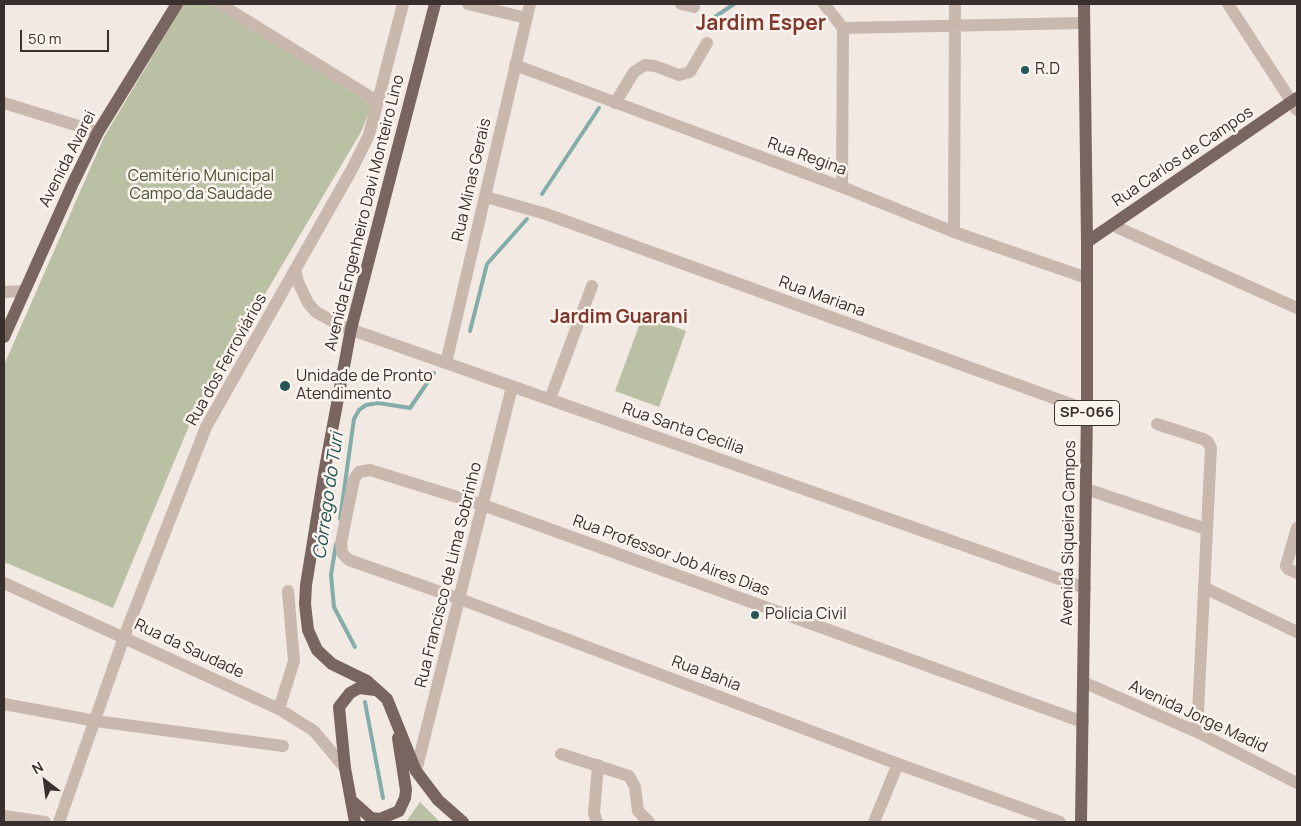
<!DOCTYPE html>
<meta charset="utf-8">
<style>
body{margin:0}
#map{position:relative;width:1301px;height:826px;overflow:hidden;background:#f2e9e2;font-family:Manrope,sans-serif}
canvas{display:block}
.frame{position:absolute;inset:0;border:5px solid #392f2c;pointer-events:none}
.north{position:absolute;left:20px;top:756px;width:50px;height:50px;-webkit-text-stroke:4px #faf3ee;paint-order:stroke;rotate:330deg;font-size:14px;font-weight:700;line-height:20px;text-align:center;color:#392f2c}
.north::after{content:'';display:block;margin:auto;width:18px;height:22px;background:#392f2c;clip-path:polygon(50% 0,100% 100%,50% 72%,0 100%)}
.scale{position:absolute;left:20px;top:30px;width:89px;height:22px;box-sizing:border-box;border:2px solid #392f2c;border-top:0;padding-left:6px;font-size:15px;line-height:18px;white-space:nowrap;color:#392f2c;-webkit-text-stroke:4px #faf3ee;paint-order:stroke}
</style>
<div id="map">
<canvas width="1301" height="826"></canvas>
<div class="frame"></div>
<div class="north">N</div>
<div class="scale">50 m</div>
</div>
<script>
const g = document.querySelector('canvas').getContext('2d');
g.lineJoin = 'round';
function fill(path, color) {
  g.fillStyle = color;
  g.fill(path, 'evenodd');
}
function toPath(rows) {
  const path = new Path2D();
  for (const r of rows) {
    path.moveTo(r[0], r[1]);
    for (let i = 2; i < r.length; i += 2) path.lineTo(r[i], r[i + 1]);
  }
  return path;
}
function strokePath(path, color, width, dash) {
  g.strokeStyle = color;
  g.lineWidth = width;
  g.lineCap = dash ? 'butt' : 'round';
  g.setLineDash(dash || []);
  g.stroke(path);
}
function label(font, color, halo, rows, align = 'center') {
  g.font = font + ' Manrope,sans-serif';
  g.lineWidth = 5;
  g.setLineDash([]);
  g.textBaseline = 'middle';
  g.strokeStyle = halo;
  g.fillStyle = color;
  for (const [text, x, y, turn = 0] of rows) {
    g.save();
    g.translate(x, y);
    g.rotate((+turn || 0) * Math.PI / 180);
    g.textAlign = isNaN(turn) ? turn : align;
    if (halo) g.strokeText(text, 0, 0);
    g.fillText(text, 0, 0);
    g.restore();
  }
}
fill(toPath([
 [184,4,211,4,372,105,361,132,194,414,113,608,4,562,4,365,104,137],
 [643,315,686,331,659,407,615,391],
 [420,802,440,822,406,822]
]), '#b9c0a3');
strokePath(toPath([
 [709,21,734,4],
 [542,194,599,108],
 [470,331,487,264,527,219],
 [340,519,354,419,359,410,366,405,378,403,410,408,434,373],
 [336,544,331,575,334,607,355,647],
 [365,702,383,798]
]), '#83adab', 4);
strokePath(toPath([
 [220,4,377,101],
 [468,4,526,18],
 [681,4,694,7],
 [824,4,843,28],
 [1228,4,1297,110],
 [843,28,1083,23],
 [515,65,842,187,954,232,1087,278],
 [4,103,98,132],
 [615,103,634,72,645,65,655,66,679,75,690,72,707,43],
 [842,187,843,28],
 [486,197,546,214,1087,410],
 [1112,225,1297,308],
 [954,232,955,4],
 [295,270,298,282,308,303,316,312,341,326,1085,588],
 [4,292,24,291],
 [446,363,530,4],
 [550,399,592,286],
 [1157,424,1203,439,1208,442,1211,448,1197,732],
 [1086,489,1206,529],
 [1297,528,1286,566,1288,569,1297,573],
 [4,583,279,709,314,731,345,768],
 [1205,588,1297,632],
 [1083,682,1197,732,1297,783],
 [4,704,96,721,283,746],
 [279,709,294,661,288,591],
 [561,754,629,776,635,787,638,811,649,822],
 [416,771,512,387],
 [4,816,45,822],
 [59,822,124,637,206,427,351,171,369,135,403,4],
 [597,822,594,813,598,765],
 [874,822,898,764],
 [1060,822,898,764,460,599,349,560,342,553,341,543,354,479,359,472,370,470,483,505,1083,722]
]), '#c9b8ae', 12);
strokePath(toPath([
 [435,4,351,329,325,468,306,585,305,604,308,630,317,650,332,664,367,681,387,699,416,771,438,800,463,822],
 [1087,242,1297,98],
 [4,337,73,183,98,132,177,4],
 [352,801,371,818,380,819,399,811,405,798,406,790,398,738],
 [355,822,345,768,339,707,350,693,359,688,375,690],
 [1081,822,1087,410,1087,242,1084,4]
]), '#79655f', 12);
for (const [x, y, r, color] of [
 [1025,70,5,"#245756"],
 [285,386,6,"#245756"],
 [755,615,5,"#245756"]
]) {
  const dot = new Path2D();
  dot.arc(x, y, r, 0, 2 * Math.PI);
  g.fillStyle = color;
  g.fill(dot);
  strokePath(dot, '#faf3ee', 2);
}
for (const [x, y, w] of [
 [1087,413,65]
]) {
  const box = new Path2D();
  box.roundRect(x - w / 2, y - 12.5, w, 25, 4);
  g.fillStyle = '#faf3ee';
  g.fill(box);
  strokePath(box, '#392f2c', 1);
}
label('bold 15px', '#392f2c', null, [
 ["SP-066",1087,413]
]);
label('16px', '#392f2c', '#faf3ee', [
 ["R.D",1035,70],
 ["Unidade de Pronto",296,377],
 ["Atendimento",296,395],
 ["Polícia Civil",765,615]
], 'left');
label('16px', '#392f2c', '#faf3ee', [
 ["Rua Regina",807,157,20],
 ["Rua Carlos de Campos",1183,157,-34],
 ["Avenida Avarei",68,159,-63],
 ["Rua Minas Gerais",472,180,-77],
 ["Avenida Engenheiro Davi Monteiro Lino",365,213,-76],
 ["Rua Mariana",822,297,20],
 ["Rua dos Ferroviários",227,360,-61],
 ["Rua Santa Cecília",683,429,19],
 ["Avenida Siqueira Campos",1069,533,-89],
 ["Rua Professor Job Aires Dias",671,556,20],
 ["Rua Francisco de Lima Sobrinho",449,575,-76],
 ["Rua da Saudade",189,649,25],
 ["Rua Bahia",706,674,21],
 ["Avenida Jorge Madid",1198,717,25]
]);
label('16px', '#4c5532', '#faf3ee', [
 ["Cemitério Municipal",201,177],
 ["Campo da Saudade",201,195]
]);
label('italic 18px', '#245756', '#faf3ee', [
 ["Córrego do Turi",329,496,-82]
]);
label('bold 19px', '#81382c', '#faf3ee', [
 ["Jardim Guarani",619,318]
]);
label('bold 21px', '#81382c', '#faf3ee', [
 ["Jardim Esper",761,24]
]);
</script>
